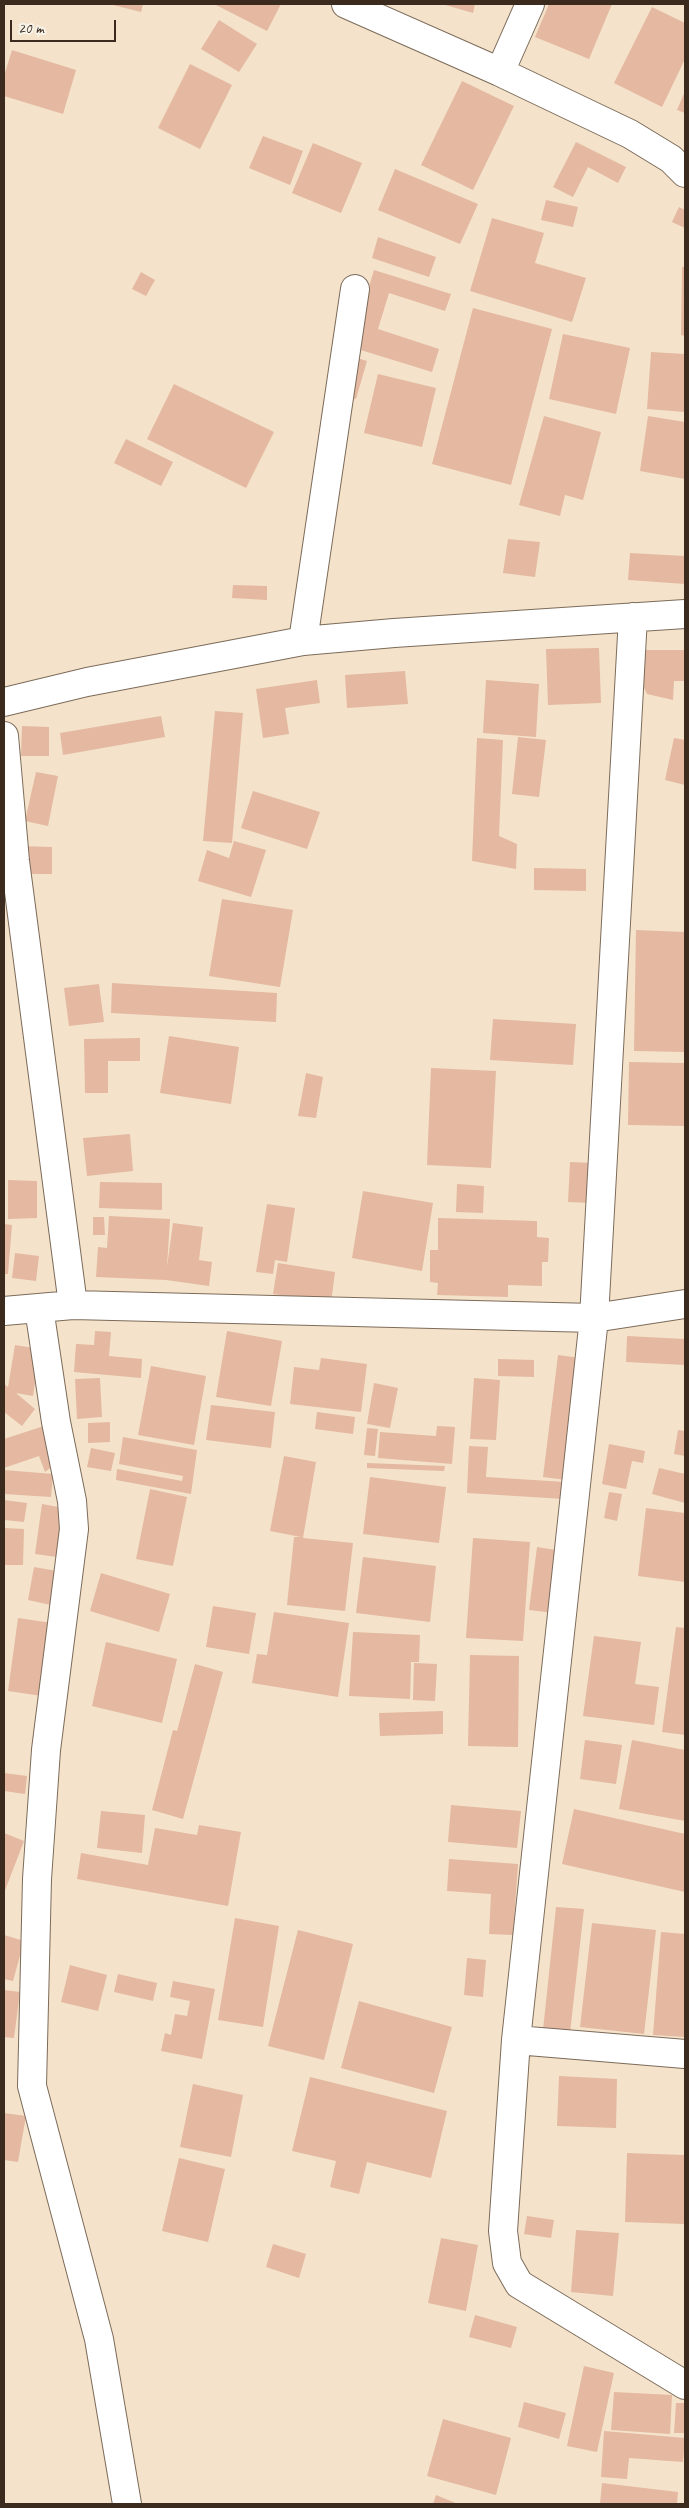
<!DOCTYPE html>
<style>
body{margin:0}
#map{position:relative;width:689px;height:2508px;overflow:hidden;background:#f4e3ca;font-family:Caveat,sans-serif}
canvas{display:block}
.frame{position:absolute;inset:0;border:5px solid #3b2a1e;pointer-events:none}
.scale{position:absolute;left:10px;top:20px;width:106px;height:22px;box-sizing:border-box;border:2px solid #3b2a1e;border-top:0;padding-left:6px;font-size:15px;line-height:18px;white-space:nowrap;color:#3b2a1e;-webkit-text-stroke:4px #f7f3e8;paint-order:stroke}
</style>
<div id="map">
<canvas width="689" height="2508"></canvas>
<div class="frame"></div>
<div class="scale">20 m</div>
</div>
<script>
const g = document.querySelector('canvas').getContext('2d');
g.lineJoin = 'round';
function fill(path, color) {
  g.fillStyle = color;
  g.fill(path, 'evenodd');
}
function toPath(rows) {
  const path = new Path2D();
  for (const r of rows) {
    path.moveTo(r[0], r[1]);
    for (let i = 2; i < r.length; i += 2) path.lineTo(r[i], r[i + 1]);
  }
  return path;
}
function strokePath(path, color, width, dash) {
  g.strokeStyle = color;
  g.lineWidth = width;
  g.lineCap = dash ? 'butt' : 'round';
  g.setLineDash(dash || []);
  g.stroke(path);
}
fill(toPath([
 [109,4,143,4,141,12],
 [214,4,281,4,267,31],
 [442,4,475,4,473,13],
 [549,4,612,4,589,59,535,37],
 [652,7,685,23,685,59,662,107,614,83],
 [219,20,257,44,239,72,201,49],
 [12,50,76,70,63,114,4,96,4,76],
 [190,64,232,85,200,149,158,128],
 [462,81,514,106,473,190,421,165],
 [685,91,685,113,677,110],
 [263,136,303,151,290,185,249,168],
 [576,142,626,167,618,183,588,167,573,197,553,187],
 [313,143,362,163,341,213,292,193],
 [395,169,478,204,460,244,378,210],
 [546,200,578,207,573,227,541,220],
 [679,207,685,210,685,228,672,222],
 [492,218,544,233,535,263,586,278,572,322,470,291],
 [378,237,436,257,429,277,372,258],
 [682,267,685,267,685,336,681,335],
 [374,270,451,294,445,311,389,293,378,329,439,349,432,372,351,347],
 [141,272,155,280,146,296,132,289],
 [473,308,552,329,511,485,432,464],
 [563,334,630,348,616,414,549,399],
 [651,352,685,354,685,412,647,409],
 [354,357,367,361,356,399,344,396],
 [378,374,436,388,422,447,364,433],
 [174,384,274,432,246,488,147,439],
 [544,416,601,432,583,500,565,495,560,516,519,505],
 [648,416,685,422,685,479,640,471],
 [126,439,173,462,161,486,114,463],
 [508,539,540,542,535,577,503,573],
 [630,553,685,556,685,584,628,580],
 [233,585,267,586,267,600,232,598],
 [599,648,601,703,548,705,546,649],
 [626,650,685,650,685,681,674,681,673,700,647,694],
 [405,671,408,704,347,708,345,675],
 [317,680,320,703,285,708,289,734,263,738,256,689],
 [486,680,539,684,536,737,483,733],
 [215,711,243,713,232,843,203,841],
 [161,716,165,737,63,755,60,733],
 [22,726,49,727,49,756,21,756],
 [518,737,546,740,539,797,512,794],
 [477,738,503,740,499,836,517,844,516,869,472,861],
 [674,738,685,740,685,785,665,780],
 [36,772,58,776,48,826,25,821],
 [253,791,320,812,307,849,241,828],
 [234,841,266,850,251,897,198,881,207,850,229,858],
 [20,846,52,847,52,874,19,874],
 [534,868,586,869,586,891,534,890],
 [222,899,293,910,280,987,209,976],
 [636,930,685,932,685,1052,634,1051],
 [112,983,277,993,276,1022,111,1013],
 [99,984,104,1022,69,1026,64,988],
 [493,1019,576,1024,573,1065,490,1060],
 [169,1036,239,1047,231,1104,160,1093],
 [140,1038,140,1061,108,1061,108,1093,85,1093,84,1039],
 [629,1062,685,1063,685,1126,628,1125],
 [431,1068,496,1071,491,1168,427,1165],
 [306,1073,323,1077,316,1118,298,1116],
 [130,1134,133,1171,87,1176,83,1138],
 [570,1162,593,1163,591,1203,568,1202],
 [8,1180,37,1181,37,1218,8,1219],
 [100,1182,162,1183,162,1210,99,1208],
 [457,1184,484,1186,483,1213,456,1212],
 [363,1191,433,1203,422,1271,352,1258],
 [267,1204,295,1208,287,1262,275,1260,273,1274,256,1272],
 [109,1216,170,1219,167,1267,173,1223,203,1227,199,1260,212,1262,209,1286,166,1280,96,1277,98,1247,107,1248],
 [93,1217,104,1217,105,1235,93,1235],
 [438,1218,537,1221,537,1237,549,1238,548,1262,542,1262,542,1286,508,1285,508,1297,437,1295,438,1283,430,1282,430,1250,438,1250],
 [4,1224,12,1225,8,1274,4,1274],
 [15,1253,39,1256,36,1281,12,1278],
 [278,1263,335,1272,331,1303,273,1294],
 [95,1331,111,1332,109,1356,142,1359,141,1378,74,1372,76,1344,94,1345],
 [227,1331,282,1341,271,1406,216,1397],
 [627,1336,685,1339,685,1365,626,1362],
 [15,1345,40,1349,33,1396,16,1393,35,1409,22,1426,4,1412,4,1384,8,1387],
 [558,1355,580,1358,566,1480,543,1477],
 [321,1358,367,1364,361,1412,290,1404,294,1367,319,1370],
 [498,1359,534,1360,534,1377,498,1376],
 [151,1366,206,1376,194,1445,138,1435],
 [100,1378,102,1417,77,1419,75,1379],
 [474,1378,500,1380,496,1440,470,1439],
 [374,1383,398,1388,390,1428,367,1424],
 [211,1405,275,1412,271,1448,206,1440],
 [317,1412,355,1417,353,1434,315,1429],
 [110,1422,110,1442,88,1443,88,1423],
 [47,1425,58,1462,45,1472,39,1456,4,1468,4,1439],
 [437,1426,455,1427,452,1464,378,1458,380,1432,436,1436],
 [367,1428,378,1429,375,1456,364,1455],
 [678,1430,685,1431,685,1456,674,1454],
 [123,1437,197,1450,191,1494,116,1480,117,1469,182,1481,183,1476,119,1464],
 [609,1444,645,1451,643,1463,632,1461,626,1489,602,1484],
 [469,1446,488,1447,486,1477,565,1482,564,1499,467,1493],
 [91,1448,115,1453,111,1471,87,1467],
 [284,1456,316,1462,303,1538,353,1543,345,1611,287,1605,294,1537,301,1537,270,1531],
 [367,1463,445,1466,444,1471,367,1468],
 [659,1468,685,1474,685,1503,652,1494],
 [4,1470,53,1474,51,1497,4,1494],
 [370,1477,446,1487,439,1543,363,1534],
 [150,1489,187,1497,173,1566,136,1559],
 [609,1492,622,1494,617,1521,604,1518],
 [4,1500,27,1503,24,1522,4,1520],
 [42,1504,64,1508,57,1557,35,1554],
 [646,1508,685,1513,685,1582,638,1576],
 [4,1528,24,1529,23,1565,4,1565],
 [473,1538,530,1542,523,1641,466,1638],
 [537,1547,562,1551,554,1613,529,1610],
 [363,1557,436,1566,430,1622,356,1613],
 [34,1567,57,1571,51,1605,28,1600],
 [101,1573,170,1594,159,1632,90,1611],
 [213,1606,256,1613,249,1654,206,1647],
 [274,1612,349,1623,338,1697,252,1683,257,1654,267,1655],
 [18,1618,52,1623,42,1696,8,1691],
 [676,1627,685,1628,685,1735,662,1732],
 [353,1632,420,1635,419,1662,411,1662,410,1699,349,1696],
 [594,1636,641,1642,635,1684,659,1687,654,1725,583,1716],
 [106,1642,177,1659,162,1723,92,1706],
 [470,1655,519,1656,518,1747,468,1746],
 [414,1663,437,1664,435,1701,413,1700],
 [195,1664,223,1672,183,1819,152,1810,173,1730,177,1731],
 [443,1711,443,1734,380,1736,379,1713],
 [585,1740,622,1745,616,1784,580,1779],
 [632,1740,685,1750,685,1821,619,1809],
 [4,1773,27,1776,25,1794,4,1791],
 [451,1805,521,1811,517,1848,448,1842],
 [574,1809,685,1834,685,1892,562,1864],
 [101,1811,145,1815,142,1853,97,1848],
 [199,1825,241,1832,228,1906,77,1879,81,1853,148,1865,155,1828,197,1835],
 [4,1833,24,1841,4,1893],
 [449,1859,518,1864,513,1935,489,1934,491,1894,447,1891],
 [556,1907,584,1909,570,2033,543,2030],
 [235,1918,279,1926,263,2027,218,2020],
 [592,1923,656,1930,644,2034,580,2027],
 [298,1930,353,1944,324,2060,268,2046],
 [661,1932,685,1934,685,2037,653,2035],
 [4,1935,24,1941,13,1981,4,1979],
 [467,1958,486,1960,483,1997,464,1995],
 [70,1965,107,1975,98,2011,61,2002],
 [118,1974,157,1983,153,2001,114,1992],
 [173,1981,215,1989,202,2059,161,2051,165,2033,171,2035,175,2014,187,2016,190,2001,170,1997],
 [4,1990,20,1992,14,2038,4,2037],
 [359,2001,452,2027,434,2093,341,2068],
 [559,2076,617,2079,616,2128,557,2126],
 [310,2077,447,2111,431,2178,367,2162,359,2194,330,2187,336,2161,292,2151],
 [193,2084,243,2095,231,2157,180,2147],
 [4,2113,26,2116,18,2162,4,2160],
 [627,2153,685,2155,685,2224,625,2222],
 [179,2158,225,2169,208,2242,162,2231],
 [527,2216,554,2220,551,2238,524,2234],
 [576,2230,619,2233,613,2296,571,2292],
 [441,2238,478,2245,466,2311,428,2303],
 [273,2244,306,2254,299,2278,266,2267],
 [475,2315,517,2327,511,2348,469,2337],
 [584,2366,614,2373,597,2452,567,2446],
 [614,2392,672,2395,670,2434,611,2430],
 [524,2402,566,2413,559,2439,518,2427],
 [676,2403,685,2403,685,2433,674,2433],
 [443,2419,511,2438,496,2495,427,2476],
 [604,2431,685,2438,683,2462,629,2458,627,2479,601,2477],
 [602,2483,678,2492,677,2504,600,2504],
 [436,2495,458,2504,433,2504]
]), '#e4b8a1');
const minor = toPath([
 [346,4,500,72,630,134,671,159,685,173],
 [500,72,530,4],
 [633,617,594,1318,516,2040,503,2231,507,2263,519,2284,685,2385],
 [303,641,355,289],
 [4,702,87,682,303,641,394,633,685,614],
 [4,736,15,861,73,1305],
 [39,1308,56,1422,72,1501,74,1529,46,1750,37,1879,32,2086,99,2339,127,2504],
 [4,1311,73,1305,594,1318,685,1304],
 [516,2040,685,2054]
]);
strokePath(minor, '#7c6b5a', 30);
strokePath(minor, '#fff', 28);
</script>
